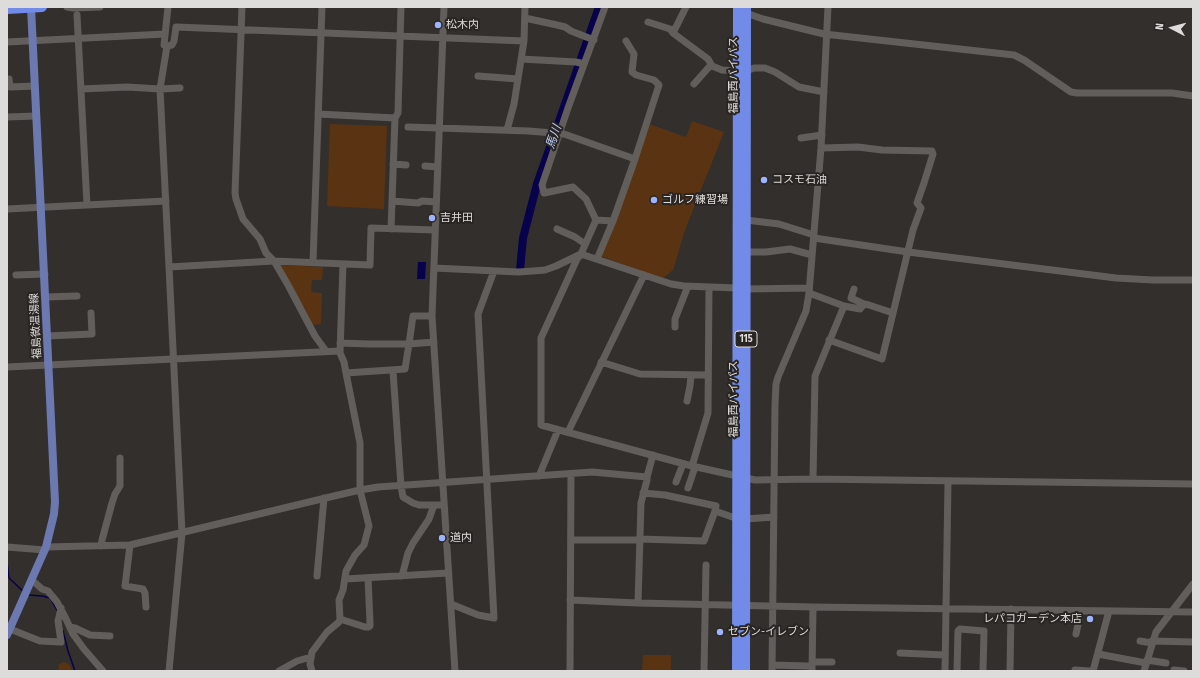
<!DOCTYPE html>
<meta charset="utf-8">
<style>
body{margin:0}
#map{position:relative;width:1200px;height:678px;overflow:hidden;background:#332f2d;font-family:"Fira Sans Condensed",sans-serif}
canvas{display:block}
.frame{position:absolute;inset:0;border:8px solid #dedcda;pointer-events:none}
.north{position:absolute;left:1152px;top:8px;width:40px;height:40px;-webkit-text-stroke:3px #292523;paint-order:stroke;rotate:276deg;font-size:11px;font-weight:700;line-height:16px;text-align:center;color:#dedcda}
.north::after{content:'';display:block;margin:auto;width:14px;height:18px;background:#dedcda;clip-path:polygon(50% 0,100% 100%,50% 72%,0 100%)}
</style>
<div id="map">
<canvas width="1200" height="678"></canvas>
<div class="frame"></div>
<div class="north">N</div>
</div>
<script>
const g = document.querySelector('canvas').getContext('2d');
g.lineJoin = 'round';
function fill(path, color) {
  g.fillStyle = color;
  g.fill(path, 'evenodd');
}
function toPath(rows) {
  const path = new Path2D();
  for (const r of rows) {
    path.moveTo(r[0], r[1]);
    for (let i = 2; i < r.length; i += 2) path.lineTo(r[i], r[i + 1]);
  }
  return path;
}
function strokePath(path, color, width, dash) {
  g.strokeStyle = color;
  g.lineWidth = width;
  g.lineCap = dash ? 'butt' : 'round';
  g.setLineDash(dash || []);
  g.stroke(path);
}
function label(font, color, halo, rows, align = 'center') {
  g.font = font + ' "Fira Sans Condensed","Noto Sans JP",sans-serif';
  g.lineWidth = 4;
  g.setLineDash([]);
  g.textBaseline = 'middle';
  g.strokeStyle = halo;
  g.fillStyle = color;
  for (const [text, x, y, turn = 0] of rows) {
    g.save();
    g.translate(x, y);
    g.rotate((+turn || 0) * Math.PI / 180);
    g.textAlign = isNaN(turn) ? turn : align;
    if (halo) g.strokeText(text, 0, 0);
    g.fillText(text, 0, 0);
    g.restore();
  }
}
fill(toPath([
 [692,121,724,132,685,230,673,270,662,279,601,256,649,124,686,137],
 [330,124,387,126,384,209,327,206],
 [279,265,323,267,322,280,312,280,311,292,322,293,321,324,311,325,306,313,305,308,300,304],
 [643,655,671,655,671,671,642,671],
 [64,662,70,665,72,671,58,671,59,664]
]), '#5a3312');
fill(toPath([
 [418,262,426,262,425,279,417,279]
]), '#08014c');
strokePath(toPath([
 [7,561,9,578,24,592],
 [28,595,42,596,50,598,58,612],
 [63,631,68,651,75,671]
]), '#08014c', 1.5);
strokePath(toPath([
 [520,270,523,238,537,184,599,7]
]), '#08014c', 8);
strokePath(toPath([
 [67,7,73,8,100,7],
 [168,7,164,45,167,46,160,89,169,267,274,261,370,265,371,228,435,230],
 [242,7,235,193,236,199,243,219,260,239,266,253,274,261,288,285,315,336,326,351],
 [444,7,432,316,455,671],
 [743,12,763,19,824,34,1014,55,1024,60,1071,92,1077,93,1172,93,1193,96],
 [77,15,87,205],
 [525,18,557,25,565,27,571,31,594,40],
 [648,22,670,29,673,33,686,7],
 [673,33,708,59,712,66],
 [7,42,165,34],
 [167,46,172,45,174,41,176,27,524,41],
 [521,59,576,62,584,64],
 [746,71,754,68,765,68,775,72,799,87,824,92],
 [478,76,518,79],
 [9,79,10,87,35,86],
 [694,84,709,67,712,66,722,70,738,71],
 [81,89,127,87,160,89,180,88],
 [318,114,395,118,391,229],
 [7,117,36,116],
 [395,118,398,113,401,7],
 [408,127,529,131,564,134,635,159],
 [507,130,514,104,524,41,525,7],
 [801,138,822,135],
 [821,148,858,147,882,150,932,151,933,154,924,183,917,203,921,208,913,230,882,359,829,340],
 [393,164,406,165],
 [425,166,438,167],
 [392,201,418,203,422,201,436,202],
 [7,209,166,201],
 [596,220,613,221],
 [746,220,779,224,814,235],
 [557,229,575,237,585,244],
 [814,238,908,252,1116,278,1153,280,1193,280],
 [746,252,766,252,790,249,812,255],
 [597,259,613,221,635,159,659,85,654,80,636,75,632,72,634,54,626,41],
 [313,262,322,7],
 [434,268,518,272,533,271,545,270,556,266,581,254,596,220,586,199,573,187,544,193,542,185,568,108,605,7],
 [16,275,45,274],
 [738,288,684,286,671,284,581,254,577,259,541,338,541,425,692,466,755,480,813,479,1193,484],
 [746,289,809,288],
 [854,289,851,298,864,304,869,305,893,313],
 [809,293,844,306,860,309,864,304],
 [46,297,77,296],
 [675,327,675,319,688,286],
 [47,336,92,334,91,313],
 [340,343,369,344,409,344,413,316,432,316],
 [601,362,640,374,708,375],
 [7,367,340,351],
 [393,371,401,486,403,497,413,503,419,505,444,505],
 [346,373,405,369,409,344,434,342],
 [687,401,690,386,691,375],
 [568,432,644,275],
 [692,466,708,413,709,287],
 [539,476,558,430],
 [813,479,815,376,844,306],
 [676,482,683,464],
 [688,488,695,467],
 [643,493,665,495,716,506,715,511,738,519],
 [745,519,774,517],
 [640,539,704,541,715,511],
 [571,540,640,540],
 [130,545,125,586,143,589,145,593,146,607],
 [101,546,102,540,112,503,115,494,120,486,120,458],
 [7,547,45,550],
 [46,547,130,545,334,496,360,490,378,487,592,472,647,477,653,455],
 [317,576,324,498],
 [402,576,408,553,413,543,429,519,434,505],
 [345,579,448,573],
 [32,580,42,589,48,591,57,602,66,619,73,634,84,649,103,671],
 [570,600,638,603,813,607,1193,612],
 [638,603,641,503,647,480,647,477],
 [451,604,478,615,494,618,478,314,494,271],
 [340,619,365,627,368,627,370,626,370,622,368,578],
 [70,627,75,628,90,635,110,636],
 [10,629,40,641,61,642,58,621,61,608],
 [1076,634,1079,620,1078,611],
 [1140,641,1152,643],
 [1152,641,1193,642],
 [900,653,945,655],
 [1098,654,1146,663],
 [1147,660,1166,663],
 [812,662,832,662],
 [773,665,807,666],
 [1075,670,1090,671],
 [1174,670,1184,671],
 [169,671,182,533,169,267],
 [279,671,297,661,311,657],
 [312,671,310,664,312,652,327,632,339,622,340,619,339,600,343,590,346,571,355,555,364,545,369,526,360,490,360,443,346,373,344,362,340,353,343,264],
 [570,671,571,474],
 [704,671,706,565],
 [772,671,775,405,776,384,778,377,806,311,809,293,821,148,828,7],
 [812,671,813,607],
 [945,671,948,482],
 [957,671,958,631,960,629,984,631,983,671],
 [1010,671,1011,609],
 [1093,671,1109,611],
 [1144,671,1156,632,1193,584]
]), '#625e5c', 7);
strokePath(toPath([
 [7,635,46,547,54,514,55,502,31,7]
]), '#6c79b0', 8);
strokePath(toPath([
 [7,9,42,7],
 [737,671,738,7],
 [745,671,746,7]
]), '#728be8', 10);
for (const [x, y, r, color] of [
 [438,25,4,"#9db4fd"],
 [764,180,4,"#9db4fd"],
 [654,200,4,"#9db4fd"],
 [432,218,4,"#9db4fd"],
 [442,538,4,"#9db4fd"],
 [1090,619,4,"#9db4fd"],
 [720,632,4,"#9db4fd"]
]) {
  const dot = new Path2D();
  dot.arc(x, y, r, 0, 2 * Math.PI);
  g.fillStyle = color;
  g.fill(dot);
  strokePath(dot, '#292523', 1.5);
}
for (const [x, y, w] of [
 [746,339,22]
]) {
  const box = new Path2D();
  box.roundRect(x - w / 2, y - 8, w, 16, 3);
  g.fillStyle = '#292523';
  g.fill(box);
  strokePath(box, '#dedcda', 1);
}
label('bold 10px', '#dedcda', null, [
 ["115",746,339]
]);
label('11px', '#dedcda', '#292523', [
 ["松木内",446,25],
 ["コスモ石油",772,180],
 ["ゴルフ練習場",662,200],
 ["吉井田",440,218],
 ["道内",450,538],
 ["レパコガーデン本店",1082,619,"right"],
 ["セブン-イレブン",728,632]
], 'left');
label('11px', '#dedcda', '#292523', [
 ["福島西バイパス",734,75,-90],
 ["福島微温湯線",36,326,-93],
 ["福島西バイパス",734,399,-90]
]);
label('italic 12px', '#bfcdf8', '#292523', [
 ["馬川",554,137,-71]
]);
</script>
